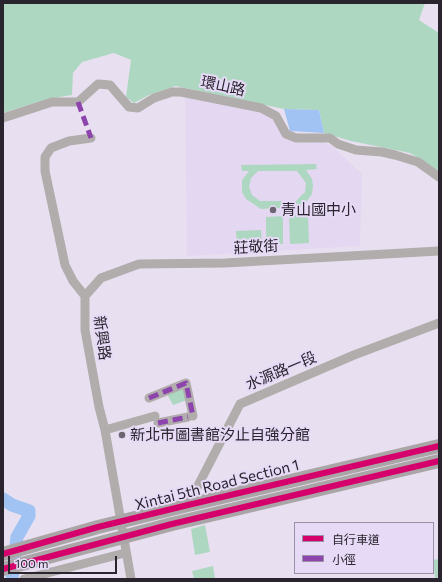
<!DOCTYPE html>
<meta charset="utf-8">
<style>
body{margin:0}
#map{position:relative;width:442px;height:582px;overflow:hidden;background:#e8e0f0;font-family:Commissioner,"Noto Sans TC",sans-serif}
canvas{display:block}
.frame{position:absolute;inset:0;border:4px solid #29242e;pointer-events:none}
.legend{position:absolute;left:294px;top:522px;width:140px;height:52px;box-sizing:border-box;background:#e7daf6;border:1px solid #9b91a6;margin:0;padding:5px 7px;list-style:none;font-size:12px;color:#29242e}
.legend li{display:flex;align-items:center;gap:8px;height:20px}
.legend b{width:20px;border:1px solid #9b91a6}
.scale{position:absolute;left:8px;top:556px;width:109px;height:18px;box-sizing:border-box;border:2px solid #29242e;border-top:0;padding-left:5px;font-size:12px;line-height:14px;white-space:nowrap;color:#29242e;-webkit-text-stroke:3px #e7daf6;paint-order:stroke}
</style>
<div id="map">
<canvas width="442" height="582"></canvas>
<div class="frame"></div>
<ul class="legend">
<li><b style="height:5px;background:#d6006c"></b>自行車道</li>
<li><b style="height:5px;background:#8e44ad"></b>小徑</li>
</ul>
<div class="scale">100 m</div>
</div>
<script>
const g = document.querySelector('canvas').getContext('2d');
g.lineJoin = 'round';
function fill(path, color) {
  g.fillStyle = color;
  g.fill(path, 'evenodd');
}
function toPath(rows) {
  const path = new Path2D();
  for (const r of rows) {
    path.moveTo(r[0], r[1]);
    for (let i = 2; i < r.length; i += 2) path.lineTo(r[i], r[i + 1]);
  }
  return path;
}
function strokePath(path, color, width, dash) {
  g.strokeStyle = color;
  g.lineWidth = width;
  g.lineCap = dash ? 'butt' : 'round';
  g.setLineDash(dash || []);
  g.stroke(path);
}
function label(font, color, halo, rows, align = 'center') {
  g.font = font + ' Commissioner,"Noto Sans TC",sans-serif';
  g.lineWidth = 4;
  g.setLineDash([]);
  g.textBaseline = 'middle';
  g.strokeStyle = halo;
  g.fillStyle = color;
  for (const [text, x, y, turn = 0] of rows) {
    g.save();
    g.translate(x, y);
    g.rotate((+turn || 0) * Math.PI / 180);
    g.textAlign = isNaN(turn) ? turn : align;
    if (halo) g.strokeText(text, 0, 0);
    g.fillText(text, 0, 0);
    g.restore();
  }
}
fill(toPath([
 [185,97,260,112,272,119,282,135,295,143,321,142,331,145,362,174,360,246,187,256]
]), '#e4d7f1');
fill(toPath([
 [3,3,425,3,419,20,439,33,439,171,410,153,351,141,324,133,319,110,284,109,176,86,149,95,134,103,126,97,131,60,114,53,82,62,73,73,72,95,47,99,3,113],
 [316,164,317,169,306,170,312,179,313,186,312,194,304,205,298,207,261,209,246,199,242,192,242,180,249,171,242,171,241,165],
 [258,171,297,171,306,183,305,192,296,201,260,201,252,195,249,187,251,178],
 [308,214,309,243,290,244,289,215],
 [283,216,283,244,266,244,266,217],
 [261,230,262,246,237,248,236,231],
 [185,386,187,400,173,405,167,394],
 [205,525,210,552,195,555,191,529],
 [439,559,439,577,435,578,433,560],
 [213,566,215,579,194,579,192,571]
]), '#aed7c1');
fill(toPath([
 [284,109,319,110,324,133,290,131]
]), '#a1c3f3');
strokePath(toPath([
 [3,499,12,505,29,511,29,516,17,537,12,579]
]), '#a1c3f3', 13);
strokePath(toPath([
 [3,118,52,102,78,102,98,84,110,85,129,107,138,108,154,98,172,92,181,92,261,108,276,116,286,134,296,138,330,138,338,144,356,150,382,152,395,155,418,162,439,177],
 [91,138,69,141,51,148,45,157,45,171,65,265,73,281,85,296,85,330,99,407,105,430,131,579],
 [85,296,101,278,139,264,225,263,439,251],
 [149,398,186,383,193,416],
 [158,423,188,417],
 [105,430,155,416],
 [188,505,240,404,354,355,439,323],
 [24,579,125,553]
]), '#b0adac', 9);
strokePath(toPath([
 [3,554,98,527,188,505,439,446],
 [3,569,172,524,439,461]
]), '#aaa5a6', 14);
strokePath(toPath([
 [78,102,91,138],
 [149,398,186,383,193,416],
 [158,423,188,417]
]), '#8e44ad', 5, [10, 5]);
strokePath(toPath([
 [3,554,98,527,188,505,439,446],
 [3,569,172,524,439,461]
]), '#d6006c', 6);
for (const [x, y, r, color] of [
 [273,210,4,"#6c6672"],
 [122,435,4,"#6c6672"]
]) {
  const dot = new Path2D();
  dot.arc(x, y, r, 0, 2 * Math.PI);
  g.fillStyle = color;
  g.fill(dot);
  strokePath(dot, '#e7daf6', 1.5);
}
label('15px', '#29242e', '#e7daf6', [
 ["環山路",223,86,12],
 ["莊敬街",256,247,-3],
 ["新興路",102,338,82],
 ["水源路一段",281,371,-23],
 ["Xintai 5th Road Section 1",217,485,-14]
]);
label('15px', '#29242e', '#e7daf6', [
 ["青山國中小",281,210],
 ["新北市圖書館汐止自強分館",130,435]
], 'left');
</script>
